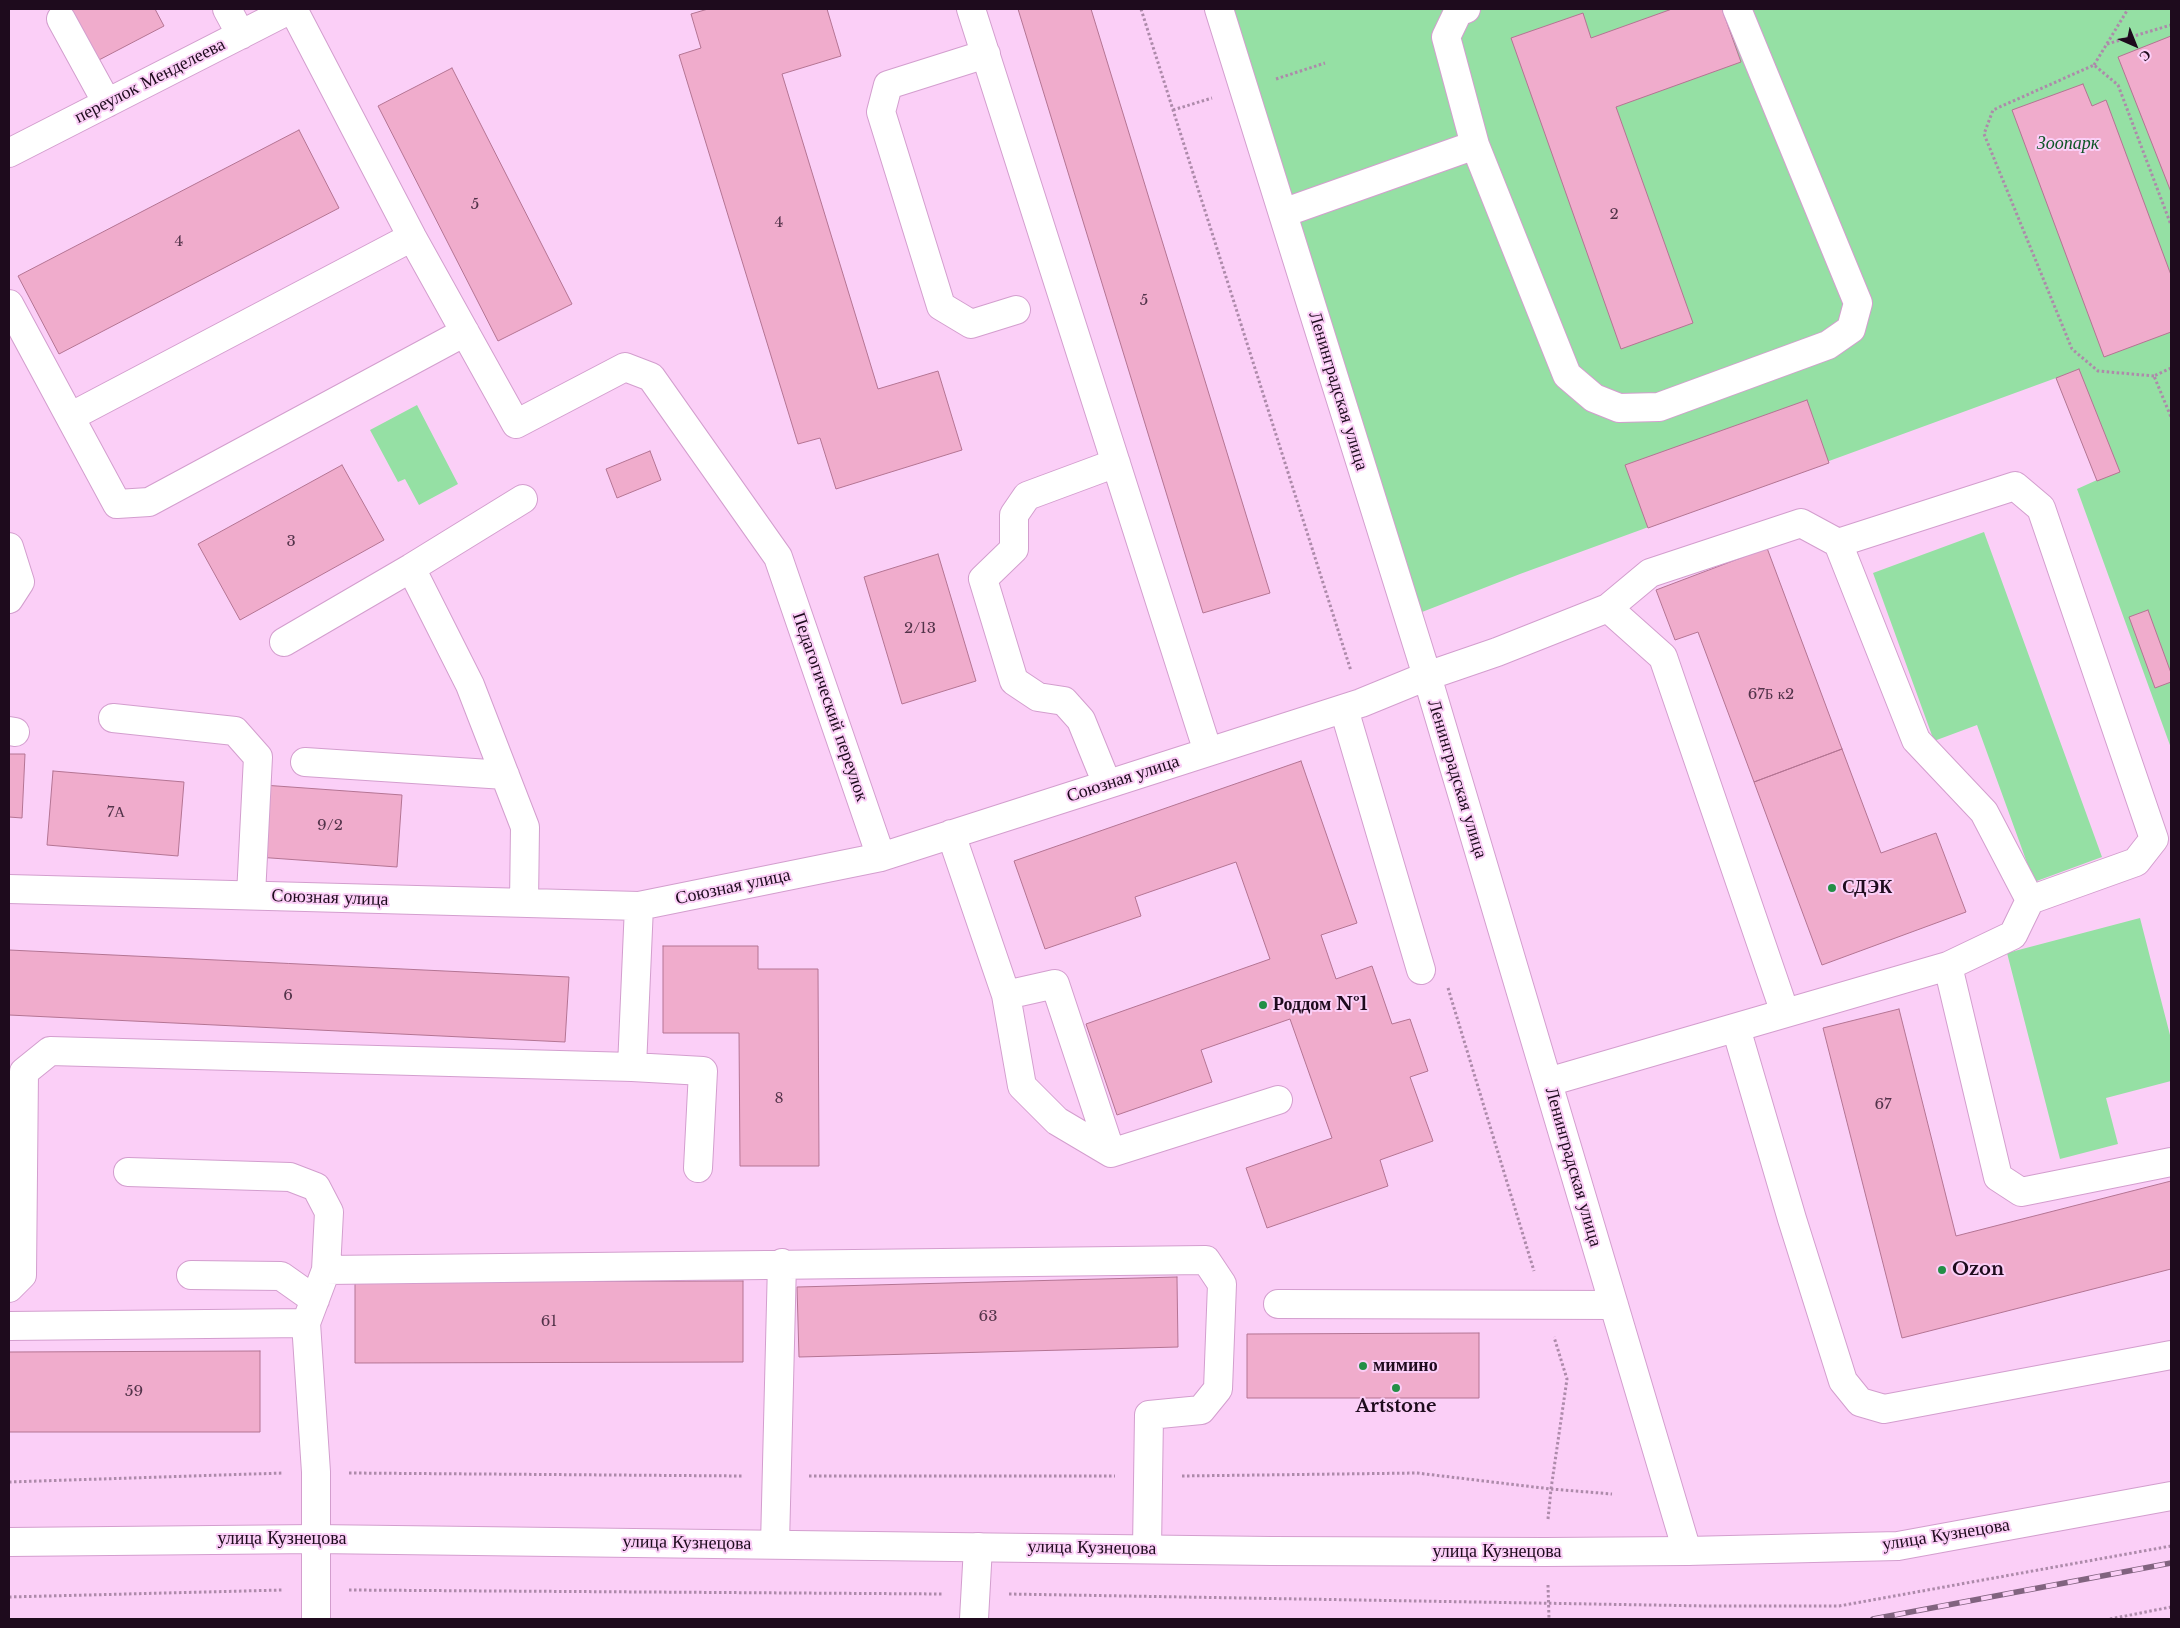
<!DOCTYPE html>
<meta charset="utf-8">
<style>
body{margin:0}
#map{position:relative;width:2180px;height:1628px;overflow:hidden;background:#fbcff7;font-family:"Libre Baskerville",serif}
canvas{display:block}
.frame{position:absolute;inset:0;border:10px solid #1e0b1d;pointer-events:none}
.north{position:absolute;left:2110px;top:20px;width:50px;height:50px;-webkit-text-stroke:4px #fbcff7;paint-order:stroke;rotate:136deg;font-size:14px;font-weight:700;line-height:20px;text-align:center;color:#1e0b1d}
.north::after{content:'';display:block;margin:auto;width:18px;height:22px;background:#1e0b1d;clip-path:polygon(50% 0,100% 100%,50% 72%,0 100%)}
</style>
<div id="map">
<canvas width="2180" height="1628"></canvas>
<div class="frame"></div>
<div class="north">С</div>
</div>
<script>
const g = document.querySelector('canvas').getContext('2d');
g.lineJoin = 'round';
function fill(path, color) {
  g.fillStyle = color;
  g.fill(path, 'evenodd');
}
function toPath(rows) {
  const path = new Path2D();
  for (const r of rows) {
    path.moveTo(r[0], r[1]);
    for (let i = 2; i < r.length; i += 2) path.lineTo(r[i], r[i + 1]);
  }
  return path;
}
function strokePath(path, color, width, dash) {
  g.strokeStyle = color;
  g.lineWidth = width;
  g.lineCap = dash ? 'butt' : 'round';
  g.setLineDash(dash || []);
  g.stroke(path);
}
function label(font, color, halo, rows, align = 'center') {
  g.font = font + ' "Libre Baskerville",serif';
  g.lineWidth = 4;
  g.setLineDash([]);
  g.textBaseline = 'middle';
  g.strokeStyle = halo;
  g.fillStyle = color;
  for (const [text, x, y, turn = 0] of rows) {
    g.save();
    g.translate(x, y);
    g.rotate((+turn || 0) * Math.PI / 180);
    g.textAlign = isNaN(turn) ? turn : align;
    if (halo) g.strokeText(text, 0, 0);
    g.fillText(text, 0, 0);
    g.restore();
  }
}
fill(toPath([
 [1214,9,2171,9,2171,748,2077,489,2097,480,2056,378,1520,574,1404,619],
 [417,405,458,484,419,505,405,479,398,482,370,430],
 [1984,532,2102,857,2034,882,1977,725,1934,741,1873,573],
 [2140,918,2171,1039,2171,1081,2106,1098,2118,1144,2060,1159,2007,953]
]), '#95e0a4');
const building = toPath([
 [70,9,155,9,164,26,97,61,70,9],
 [708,9,827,9,841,56,782,74,878,389,938,371,962,450,836,489,820,438,798,444,679,55,701,48,691,14,708,9],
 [1018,9,1091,9,1270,593,1203,613,1018,9],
 [1672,9,1722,9,1741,62,1616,107,1693,323,1621,349,1511,38,1583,13,1591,38,1672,9],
 [2171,36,2171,192,2118,57,2171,36],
 [452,68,572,304,498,341,378,106,452,68],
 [2083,84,2092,106,2106,100,2171,275,2171,332,2104,357,2012,110,2083,84],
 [299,130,339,208,59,354,18,276,299,130],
 [2079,369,2120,472,2097,481,2056,378,2079,369],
 [1807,400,1829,463,1648,528,1625,465,1807,400],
 [650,451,661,480,617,498,606,469,650,451],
 [342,465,384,540,240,620,198,544,342,465],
 [1767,548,1842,749,1754,782,1698,632,1675,640,1656,590,1767,548],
 [938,554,976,681,902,704,864,577,938,554],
 [2148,610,2171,673,2171,682,2155,688,2129,617,2148,610],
 [1842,749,1881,853,1936,833,1966,912,1822,965,1754,782,1842,749],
 [9,754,25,754,22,818,9,817,9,754],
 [1301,761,1357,923,1321,935,1336,979,1372,966,1392,1024,1410,1019,1428,1071,1410,1077,1433,1141,1380,1160,1388,1186,1267,1228,1246,1168,1332,1138,1290,1019,1201,1050,1212,1082,1117,1115,1086,1024,1270,959,1236,862,1135,897,1141,916,1045,949,1014,861,1301,761],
 [53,771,184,782,178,856,47,845,53,771],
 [263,785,402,795,397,867,257,857,263,785],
 [663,946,758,946,758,969,818,969,819,1166,740,1166,739,1033,663,1033,663,946],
 [9,950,569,977,565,1042,9,1015,9,950],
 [1899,1009,1956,1236,2171,1181,2171,1269,1902,1338,1823,1028,1899,1009],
 [1177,1277,1178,1347,799,1357,797,1287,1177,1277],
 [743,1281,743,1362,355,1363,355,1282,743,1281],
 [1479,1333,1479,1398,1247,1398,1247,1334,1479,1333],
 [260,1351,260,1432,9,1432,9,1352,260,1351]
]);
fill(building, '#f0accc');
strokePath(building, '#b47493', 1);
const minor = toPath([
 [227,9,241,35],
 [293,9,412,237,516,424,625,367,651,377,778,557,881,857],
 [971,9,1208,752],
 [1219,9,1427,676,1687,1551],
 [1466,9,1458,12,1446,37,1475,145],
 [61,19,107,103],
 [986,54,888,85,881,112,941,306,971,324,1016,310],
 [9,153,291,9],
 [1283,213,1475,145,1567,375,1594,398,1619,408,1659,407,1828,345,1851,329,1858,303,1737,9],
 [412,237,70,417,117,504,149,502,465,332],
 [9,304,70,417],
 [9,547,20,582,9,599],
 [411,568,470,685,525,827,524,903],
 [1608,608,1663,657,1785,1013],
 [284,642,411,568,523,499],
 [1344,709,1421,970],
 [113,718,235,731,258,757,251,895],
 [9,731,15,732],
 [305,762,505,775],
 [1107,784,1081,720,1064,701,1038,697,1014,681,983,579,1014,549,1014,515,1027,496,1116,463],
 [951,834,1006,995,1022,1086,1057,1121,1111,1153,1278,1100],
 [9,889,639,906,881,857,1361,703,1427,676,1497,652,1608,608,1650,573,1801,523,1838,543],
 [639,906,632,1067,703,1071,698,1168],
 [1948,966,2013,935,2030,900,1984,812,1916,740,1838,543,2015,486,2041,508,2154,839,2136,862,2030,900],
 [1006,995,1055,984,1111,1153],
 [1736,1028,1792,1219,1843,1381,1860,1402,1884,1409,2171,1355],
 [1548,1082,1948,966,1998,1177,2021,1192,2171,1162],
 [128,1172,290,1177,316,1187,329,1212,326,1270],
 [191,1275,281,1276,315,1300],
 [9,1288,22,1275,24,1072,50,1051,632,1067],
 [1278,1304,1614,1305],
 [306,1323,316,1472,316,1619],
 [9,1326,306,1323,326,1270,1206,1260,1222,1284,1218,1389,1201,1410,1149,1415,1147,1549],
 [775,1544,782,1263],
 [974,1619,978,1547]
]);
const major = toPath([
 [9,1542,315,1539,1271,1551,1545,1552,1687,1551,1898,1546,2171,1496]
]);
strokePath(minor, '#d39ece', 30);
strokePath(major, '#d39ece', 30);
strokePath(toPath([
 [1141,9,1351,671],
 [2107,44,2171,25],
 [2094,65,2128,9],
 [1276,79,1325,63],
 [1173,110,1212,98],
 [2171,368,2154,376,2171,417],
 [2154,376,2098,371,2072,349,1984,134,1993,110,2094,65,2118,85,2171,225],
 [1448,988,1534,1271],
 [349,1473,743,1476],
 [809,1476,1115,1476],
 [1182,1476,1417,1473,1551,1489,1567,1379,1554,1337],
 [9,1482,283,1473],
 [1548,1519,1551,1489,1612,1494],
 [1548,1585,1549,1619],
 [349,1590,943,1594],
 [1009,1594,1708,1606,1839,1606,2171,1546],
 [9,1597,283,1590],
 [2110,1619,2171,1607]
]), '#ad8aaa', 3, [2.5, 2.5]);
strokePath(minor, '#fff', 28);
strokePath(major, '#fff', 28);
const rail = toPath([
 [1873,1619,2171,1563]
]);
strokePath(rail, '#81637f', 5.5);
strokePath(rail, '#fbcff7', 4, [11]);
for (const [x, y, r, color] of [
 [1832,888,5,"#238f46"],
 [1263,1005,5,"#238f46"],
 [1942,1270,5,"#238f46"],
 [1363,1366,5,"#238f46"],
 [1396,1388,5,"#238f46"]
]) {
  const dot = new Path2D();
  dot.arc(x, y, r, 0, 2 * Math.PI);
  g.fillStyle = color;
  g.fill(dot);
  strokePath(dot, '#fbcff7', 2);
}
label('15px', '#523349', null, [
 ["5",475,205],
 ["2",1614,215],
 ["4",779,223],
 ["4",179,242],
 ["5",1144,301],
 ["3",291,542],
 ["2/13",920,629],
 ["67Б к2",1771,695],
 ["7А",116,813],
 ["9/2",330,826],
 ["6",288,996],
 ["8",779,1099],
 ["67",1883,1105],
 ["63",988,1317],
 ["61",549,1322],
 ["59",134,1392]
]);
label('18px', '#1e0b1d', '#fbcff7', [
 ["переулок Менделеева",150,81,-27],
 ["Ленинградская улица",1338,391,73],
 ["Педагогический переулок",830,707,71],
 ["Союзная улица",1123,779,-18],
 ["Ленинградская улица",1457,779,73],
 ["Союзная улица",733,887,-12],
 ["Союзная улица",330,898,2],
 ["Ленинградская улица",1573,1167,74],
 ["улица Кузнецова",1946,1535,-9],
 ["улица Кузнецова",282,1539],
 ["улица Кузнецова",687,1543,1],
 ["улица Кузнецова",1092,1548,1],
 ["улица Кузнецова",1497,1552]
]);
label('italic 18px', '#0e5526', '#fbcff7', [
 ["Зоопарк",2068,144]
]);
label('bold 18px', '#1e0b1d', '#fbcff7', [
 ["СДЭК",1842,888],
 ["Роддом №1",1273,1005],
 ["Ozon",1952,1270],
 ["мимино",1373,1366],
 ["Artstone",1396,1407,"center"]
], 'left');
</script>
